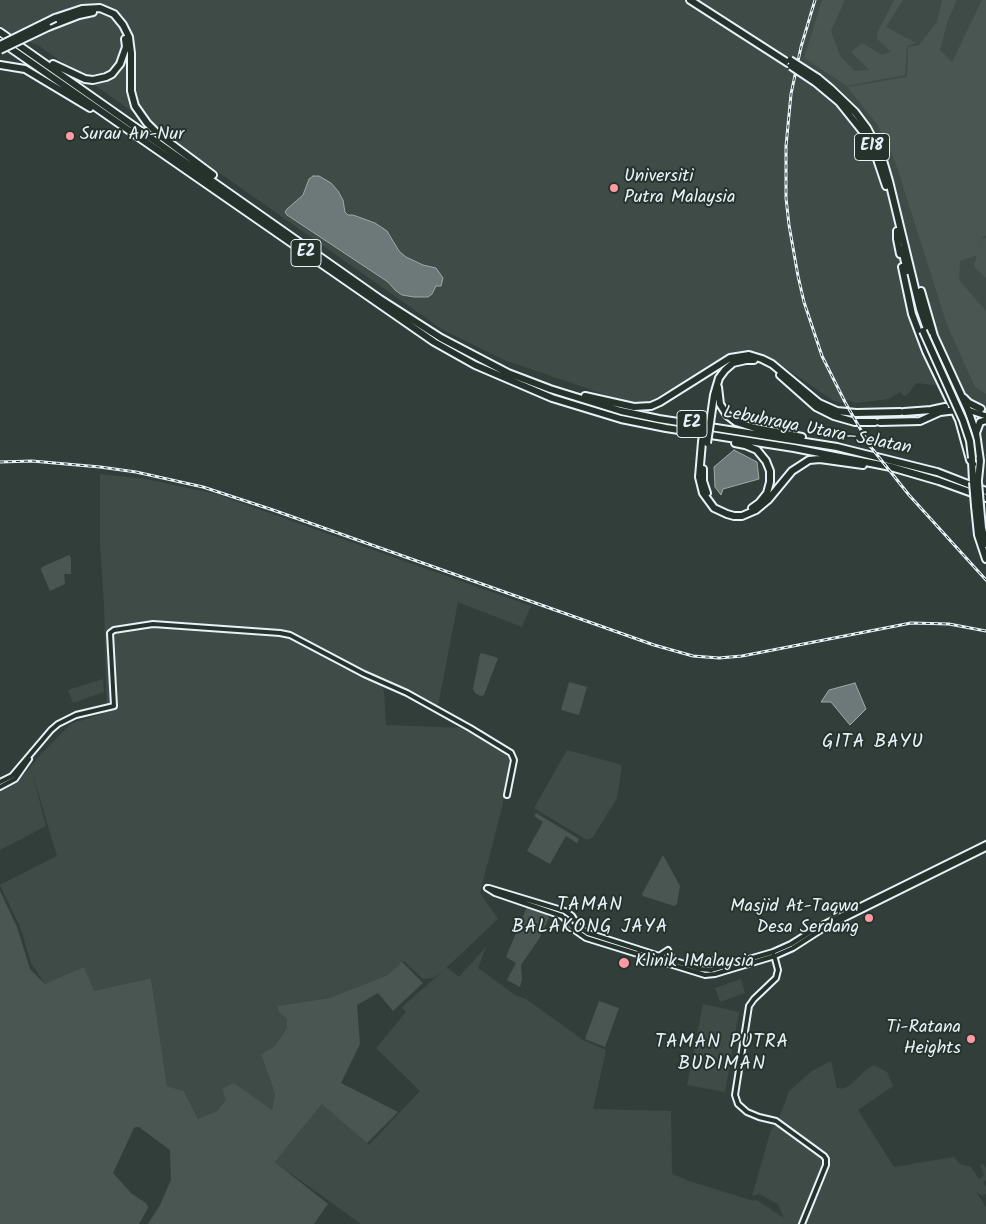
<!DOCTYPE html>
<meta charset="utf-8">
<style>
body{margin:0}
canvas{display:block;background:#323e39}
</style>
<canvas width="986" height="1224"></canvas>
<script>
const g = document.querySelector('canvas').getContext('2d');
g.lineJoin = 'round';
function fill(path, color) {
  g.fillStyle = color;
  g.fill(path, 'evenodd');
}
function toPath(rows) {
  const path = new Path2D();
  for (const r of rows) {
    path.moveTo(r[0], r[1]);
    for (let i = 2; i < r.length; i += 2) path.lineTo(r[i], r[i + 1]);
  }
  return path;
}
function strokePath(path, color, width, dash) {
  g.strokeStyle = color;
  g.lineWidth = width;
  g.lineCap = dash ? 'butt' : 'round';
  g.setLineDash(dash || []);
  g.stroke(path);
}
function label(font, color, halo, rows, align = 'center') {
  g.font = font + ' Kalam,sans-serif';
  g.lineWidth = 4;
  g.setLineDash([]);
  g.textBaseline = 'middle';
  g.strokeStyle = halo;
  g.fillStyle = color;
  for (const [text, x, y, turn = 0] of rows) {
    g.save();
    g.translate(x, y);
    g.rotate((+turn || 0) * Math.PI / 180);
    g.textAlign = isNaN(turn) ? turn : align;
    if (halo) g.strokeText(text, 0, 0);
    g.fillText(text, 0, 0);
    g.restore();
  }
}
fill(toPath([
 [0,0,986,0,986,408,970,402,966,398,957,380,934,385,916,383,908,394,904,396,900,392,889,399,855,403,848,400,841,403,832,400,780,364,755,351,735,352,648,402,630,403,504,360,443,330,39,46,13,35,0,26],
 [100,474,146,479,216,494,531,606,522,627,458,602,438,706,379,677,384,692,386,725,467,728,501,749,509,756,511,761,502,807,480,893,498,919,445,969,448,968,459,977,486,947,478,968,515,995,526,999,583,1040,606,1050,593,1109,671,1111,672,1172,673,1174,689,1181,754,1201,755,1199,784,1218,778,1204,759,1194,752,1196,771,1130,778,1121,789,1091,812,1071,831,1061,837,1089,840,1087,841,1089,849,1086,867,1069,874,1065,887,1072,893,1086,858,1110,894,1167,954,1157,960,1164,971,1167,979,1179,984,1175,980,1165,983,1164,986,1168,986,1181,983,1181,986,1187,986,1194,982,1196,976,1191,986,1207,986,1224,361,1224,275,1162,323,1103,369,1145,420,1091,376,1048,406,1012,402,1007,443,971,433,978,423,979,404,961,388,975,329,998,277,1006,278,1011,287,1019,287,1028,275,1046,261,1054,275,1094,272,1110,226,1099,218,1110,198,1119,184,1091,167,1086,151,978,94,991,45,984,31,963,21,929,0,885,57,856,32,772,46,826,0,850,0,792,17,783,42,753,71,724,107,712,104,604,100,544],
 [103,679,104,692,73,703,68,690],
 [567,750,622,765,617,798,593,837,587,840,534,808],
 [741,979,745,993,720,1002,715,988],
 [703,1004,739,1012,725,1092,687,1085]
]), '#3f4b46');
fill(toPath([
 [822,0,845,0,831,31,840,56,855,71,869,70,851,52,862,43,882,55,891,52,877,39,877,33,894,0,903,0,886,27,916,43,907,46,905,75,847,86,804,58],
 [942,0,957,0,948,20,940,50,952,62,982,0,986,0,986,236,983,236,978,251,983,238,986,238,986,278,974,267,977,255,960,261,959,280,986,311,986,394,975,387,947,325,895,161,877,124,847,87,907,77,908,47,919,45,937,22],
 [69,555,71,558,71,574,64,574,65,584,50,591,41,570,42,567],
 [482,653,498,658,484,695,480,696,475,693,473,689,480,654],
 [569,682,587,687,579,715,561,710],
 [536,813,579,839,577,843,566,836,550,864,527,851,543,822,534,816],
 [663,855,680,886,677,904,674,906,643,896,642,894],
 [0,891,17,927,30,969,45,984,84,967,94,991,151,978,167,1086,184,1091,198,1119,218,1110,226,1099,222,1089,234,1083,272,1110,275,1094,261,1054,275,1046,287,1028,287,1019,278,1011,277,1006,329,998,388,975,402,962,423,983,393,1011,378,993,357,1005,360,1044,341,1083,398,1112,367,1143,322,1104,275,1162,328,1204,314,1224,148,1224,160,1205,171,1180,170,1150,139,1127,136,1127,134,1128,113,1173,131,1193,147,1204,148,1208,139,1224,0,1224],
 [527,907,546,914,549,918,539,939,521,965,522,979,520,987,507,980,516,963,506,957],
 [599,1001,619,1008,605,1047,585,1039]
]), '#495651');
const water = toPath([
 [313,176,319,176,331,183,338,191,343,200,345,212,348,215,353,215,375,223,387,231,399,251,406,257,423,265,436,268,443,278,441,286,436,286,432,294,428,297,414,297,402,295,395,290,388,282,287,215,285,212,287,209,303,195,309,179,313,176],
 [734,450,757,462,759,479,723,489,721,495,715,487,714,467,734,450],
 [855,683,866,709,850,725,831,702,821,702,829,690,855,683]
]);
fill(water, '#6d7978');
strokePath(water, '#9ea9ab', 1);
const tertiary = toPath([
 [0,782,12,776,51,730,58,724,76,715,114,706,110,633,114,630,153,624,280,633,290,635,364,674,407,693,470,728,511,753,514,760,507,795],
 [0,787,15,779,29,759],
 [487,888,495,893,562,916,576,931,586,938,705,975,715,974,775,956,793,948,821,930,986,848],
 [489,888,565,911,572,916,579,927,588,933,700,969,711,970,773,952,791,944,818,927,986,844],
 [774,955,778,970,776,978,754,999,749,1006,735,1095,738,1104,747,1112,759,1117,776,1121,824,1156,826,1159,826,1165,802,1224],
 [659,956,668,950,673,960],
 [714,960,716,966,720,967]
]);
const primary = toPath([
 [968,410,986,416]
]);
const motorway = toPath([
 [690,0,788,63],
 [55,18,82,9,100,8,114,14,123,25,129,37,131,53,131,91,135,106,147,123,158,134,213,175],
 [48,27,79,15,93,12],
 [0,32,380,299,441,338,508,373,550,389,621,411,659,419,837,447,937,472,986,491],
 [0,41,434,342,475,365,552,398,621,419,666,428,794,448,891,467,939,481,986,498],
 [53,64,85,79,93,80,106,77,112,74,120,64,126,47,125,39],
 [0,65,25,69,90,108],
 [818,78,830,88,855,112,867,128,882,157,889,181,920,309,928,332],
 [815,82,839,102,863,132,877,159,886,186],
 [897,231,897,239,900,254],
 [902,249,907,271],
 [902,267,912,314,926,351,959,420,970,460,973,464],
 [921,291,934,336,968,410,976,433,980,461,978,480],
 [780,375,816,407,834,416,855,422,875,422],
 [718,387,720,404,727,415,736,422,755,428,802,437],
 [585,396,634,407,651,406,660,402,730,358,749,355,762,359,772,364,819,403,837,411,856,413,900,412],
 [964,398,969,403,981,409],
 [904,412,931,410,945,407],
 [880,422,920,421,940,412,957,410],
 [710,423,714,395,719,378,725,370,733,363,746,360,754,360],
 [976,433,980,422,986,420],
 [702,442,699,477,703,493,714,508,727,514,734,516,742,516,756,510,768,500,792,471,809,460,820,459,863,465],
 [735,443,745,445,757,450,766,461,770,471,770,482,767,493,759,503,752,508],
 [972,461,973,482],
 [703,469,703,481,707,493],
 [975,506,978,535,986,559],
 [980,506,982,528,986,544]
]);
strokePath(tertiary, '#e8f1f8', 8);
strokePath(primary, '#e8f1f8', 9);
strokePath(motorway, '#e8f1f8', 10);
strokePath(tertiary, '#26332d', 4);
strokePath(primary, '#26332d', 5);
strokePath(motorway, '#26332d', 6);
const rail = toPath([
 [815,0,801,47,791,94,786,146,786,198,789,225,798,276,804,302,822,356,845,402,870,446,909,495,986,580],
 [0,462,32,461,100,467,136,472,203,487,273,510,654,645,693,656,719,658,742,656,911,623,949,624,986,631]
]);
strokePath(rail, '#e8f1f8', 3);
strokePath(rail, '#26332d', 1, [4]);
const motorwayBridge = toPath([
 [0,45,55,18],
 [0,50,48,27],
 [790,60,818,78],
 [791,66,815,82],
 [923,331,963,420,970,441,972,458],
 [702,442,705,422],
 [707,443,710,423],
 [973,482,975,506],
 [978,482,980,506]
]);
strokePath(motorwayBridge, '#e8f1f8', 10, []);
strokePath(motorwayBridge, '#26332d', 6);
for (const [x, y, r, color] of [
 [70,136,5,"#ff9aa2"],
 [614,188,5,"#ff9aa2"],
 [869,918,5,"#ff9aa2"],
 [624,963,6,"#ff9aa2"],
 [971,1039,5,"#ff9aa2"]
]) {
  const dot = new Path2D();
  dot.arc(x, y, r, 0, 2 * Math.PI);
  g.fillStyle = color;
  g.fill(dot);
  strokePath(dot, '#26332d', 2);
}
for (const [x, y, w] of [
 [872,147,35],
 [306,253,30],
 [692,424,30]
]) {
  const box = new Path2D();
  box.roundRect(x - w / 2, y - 13.5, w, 27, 4);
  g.fillStyle = '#26332d';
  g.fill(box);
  strokePath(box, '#e8f1f8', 1);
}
label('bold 16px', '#e8f1f8', null, [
 ["E18",872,147],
 ["E2",306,253],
 ["E2",692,424]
]);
label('18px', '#e8f1f8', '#26332d', [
 ["Surau An-Nur",80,136],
 ["Universiti",624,178],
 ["Putra Malaysia",624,199],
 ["Masjid At-Taqwa",859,908,"right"],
 ["Desa Serdang",859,929,"right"],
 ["Klinik 1Malaysia",635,963],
 ["Ti-Ratana",961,1029,"right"],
 ["Heights",961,1050,"right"]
], 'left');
label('18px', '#e8f1f8', '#26332d', [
 ["Lebuhraya Utara–Selatan",817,432,11]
]);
g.letterSpacing = '1px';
label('19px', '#e8f1f8', '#26332d', [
 ["GITA BAYU",873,744],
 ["TAMAN",590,907],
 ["BALAKONG JAYA",590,929],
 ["TAMAN PUTRA",722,1044],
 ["BUDIMAN",722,1066]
]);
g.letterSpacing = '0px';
</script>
